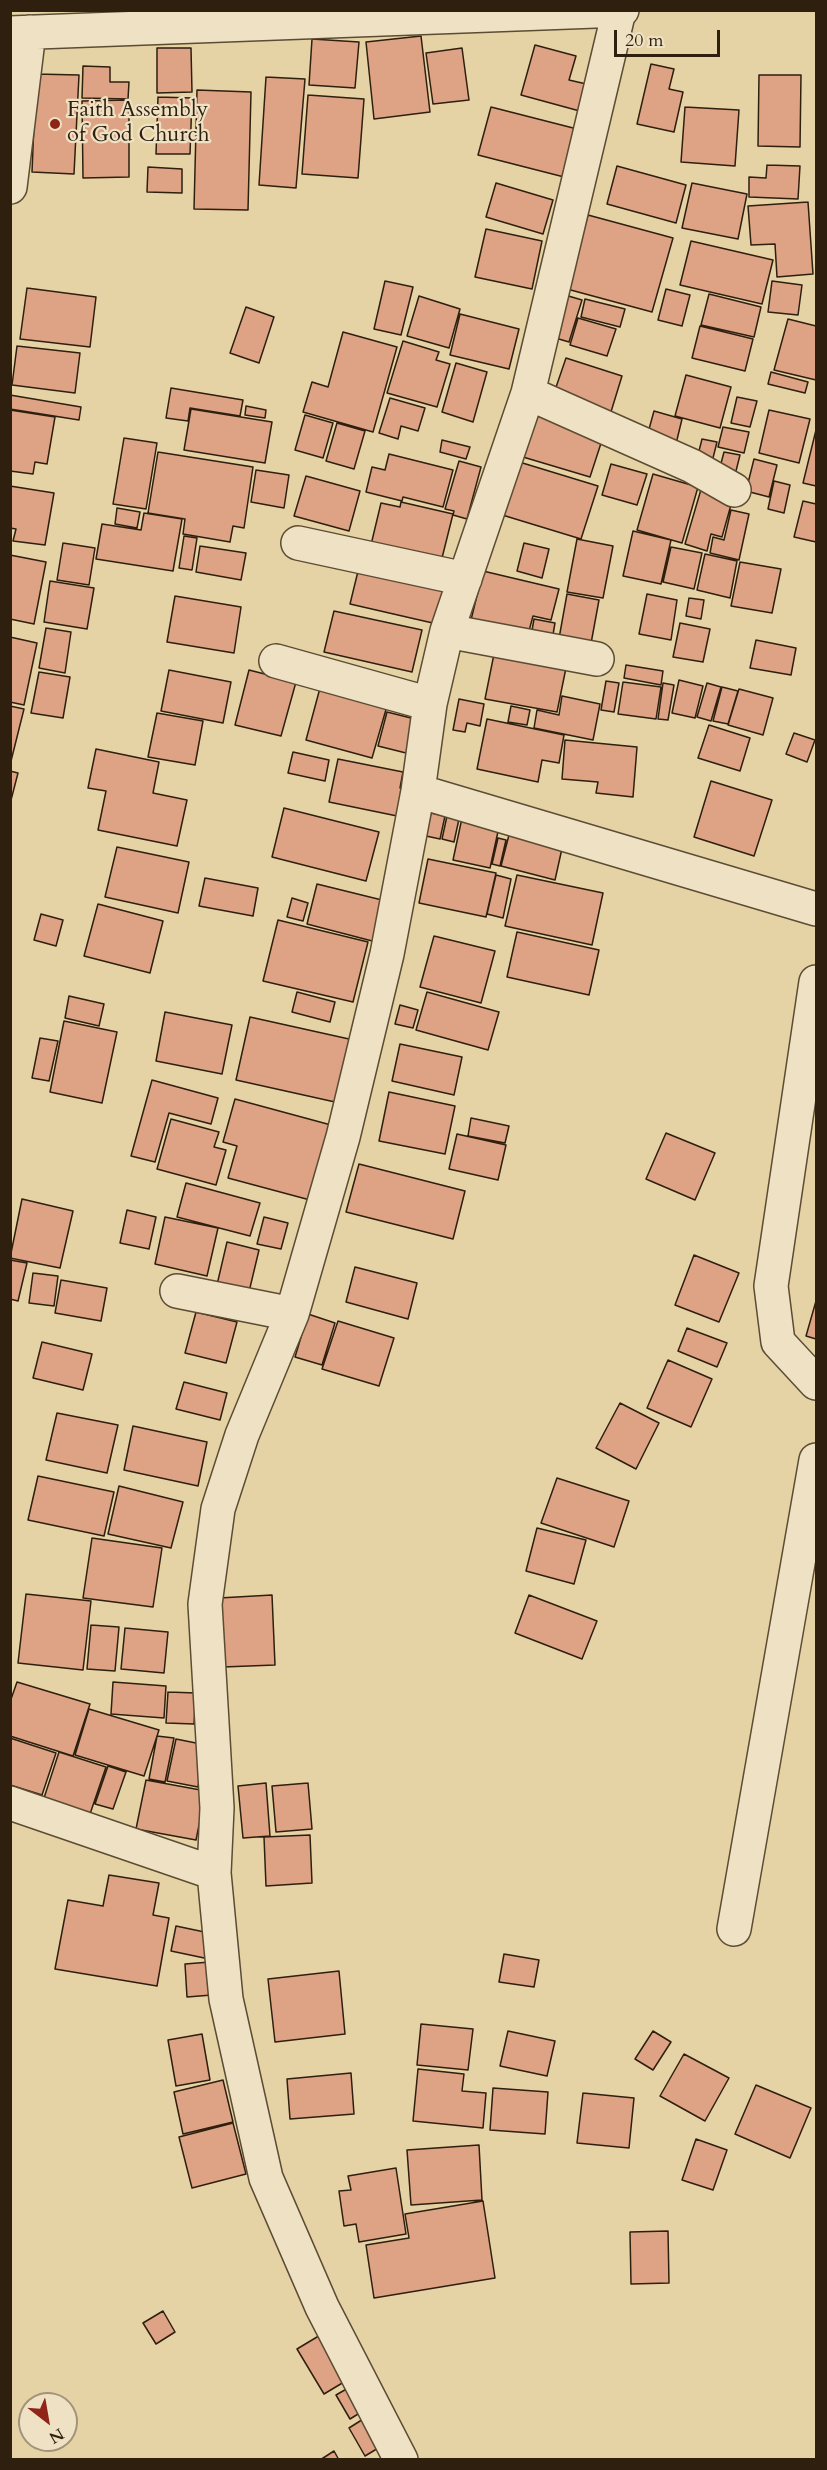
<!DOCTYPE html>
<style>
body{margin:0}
#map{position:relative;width:827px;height:2470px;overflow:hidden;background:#e6d3a5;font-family:Cardo,serif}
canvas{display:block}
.frame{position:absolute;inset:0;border:12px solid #2e1f0f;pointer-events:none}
.north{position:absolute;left:18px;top:2392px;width:60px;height:60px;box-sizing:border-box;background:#efe2c4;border:2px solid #a2947c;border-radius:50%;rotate:149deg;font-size:16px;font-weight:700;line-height:24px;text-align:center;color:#2e1f0f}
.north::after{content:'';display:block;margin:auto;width:21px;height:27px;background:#8f2418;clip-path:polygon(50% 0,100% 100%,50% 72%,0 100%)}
.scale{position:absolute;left:614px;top:30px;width:106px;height:27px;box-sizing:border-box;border:3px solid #2e1f0f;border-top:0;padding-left:8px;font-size:18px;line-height:21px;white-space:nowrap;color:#2e1f0f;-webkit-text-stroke:4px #efe2c4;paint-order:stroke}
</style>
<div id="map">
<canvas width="827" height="2470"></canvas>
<div class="frame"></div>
<div class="north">N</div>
<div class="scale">20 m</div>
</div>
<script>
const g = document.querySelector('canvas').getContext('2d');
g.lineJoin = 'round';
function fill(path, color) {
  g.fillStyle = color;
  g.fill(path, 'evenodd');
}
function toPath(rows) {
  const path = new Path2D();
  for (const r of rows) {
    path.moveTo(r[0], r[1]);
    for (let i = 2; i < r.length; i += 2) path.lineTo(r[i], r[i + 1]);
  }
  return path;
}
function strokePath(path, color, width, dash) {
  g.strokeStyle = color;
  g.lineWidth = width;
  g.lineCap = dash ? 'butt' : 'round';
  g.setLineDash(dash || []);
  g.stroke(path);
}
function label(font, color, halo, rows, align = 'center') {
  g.font = font + ' Cardo,serif';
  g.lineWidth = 4.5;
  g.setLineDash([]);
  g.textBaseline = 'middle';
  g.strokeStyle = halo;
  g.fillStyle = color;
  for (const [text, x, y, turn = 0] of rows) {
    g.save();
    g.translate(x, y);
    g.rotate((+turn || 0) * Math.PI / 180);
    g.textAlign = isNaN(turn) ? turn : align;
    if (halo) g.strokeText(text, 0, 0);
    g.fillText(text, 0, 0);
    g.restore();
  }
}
const building = toPath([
 [421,36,430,112,374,119,366,42,421,36],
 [312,39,359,42,355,88,309,85,312,39],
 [535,45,576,56,569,80,595,86,587,113,521,95,535,45],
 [157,48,191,48,192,92,157,93,157,48],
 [462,48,469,100,433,104,426,53,462,48],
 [651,64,674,69,669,89,683,92,674,132,637,124,651,64],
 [83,66,110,67,110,82,129,82,128,99,82,98,83,66],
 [36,74,79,75,74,174,32,172,36,74],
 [759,75,801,75,800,147,758,146,759,75],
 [266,77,305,79,296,188,259,185,266,77],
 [197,90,251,92,248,210,194,209,197,90],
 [308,95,364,99,358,178,302,174,308,95],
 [158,97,192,98,190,154,156,154,158,97],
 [129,100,129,177,83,178,82,101,129,100],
 [491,107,581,130,568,178,478,155,491,107],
 [685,107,739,110,735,166,681,162,685,107],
 [767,165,800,166,798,199,749,197,749,177,766,178,767,165],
 [617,166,686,185,676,223,607,204,617,166],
 [148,167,182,169,182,193,147,192,148,167],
 [496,183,553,200,543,234,486,217,496,183],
 [692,183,747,194,738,239,682,228,692,183],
 [808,202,813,274,777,277,775,244,751,245,748,206,808,202],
 [588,215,673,238,652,312,567,289,588,215],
 [486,229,542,241,532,289,475,277,486,229],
 [691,241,773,260,762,304,680,285,691,241],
 [385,281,413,287,401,335,374,329,385,281],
 [772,281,802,285,798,315,768,312,772,281],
 [27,288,96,297,90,347,20,339,27,288],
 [666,289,690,295,682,326,658,320,666,289],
 [709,294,761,307,754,337,701,325,709,294],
 [565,295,582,300,569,342,552,337,565,295],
 [419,296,460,309,449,348,407,336,419,296],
 [585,299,625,309,620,327,581,317,585,299],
 [246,307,274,317,259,363,230,353,246,307],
 [460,314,519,329,509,369,450,355,460,314],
 [578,318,616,329,607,356,570,345,578,318],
 [788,319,816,326,816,380,774,370,788,319],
 [700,326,753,339,745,371,692,358,700,326],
 [343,332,397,347,373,432,303,412,312,382,328,387,343,332],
 [403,341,439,352,436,360,450,364,437,407,387,393,403,341],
 [17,346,80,353,75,393,12,385,17,346],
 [566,358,622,376,610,415,553,396,566,358],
 [456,363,487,372,473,422,442,412,456,363],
 [771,372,808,382,805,393,768,384,771,372],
 [686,375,731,387,720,428,675,416,686,375],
 [171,388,243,400,240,416,190,408,188,421,166,418,171,388],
 [10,395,81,407,79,420,10,409,10,395],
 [737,397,757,401,750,427,731,423,737,397],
 [390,398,425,408,418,431,401,426,398,439,379,433,390,398],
 [246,406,266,410,265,418,245,415,246,406],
 [191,409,272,422,265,463,184,450,191,409],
 [10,410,55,417,47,464,35,462,33,474,10,471,10,410],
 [769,410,810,419,799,463,759,453,769,410],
 [538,411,605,431,590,477,523,457,538,411],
 [654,411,682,419,675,448,646,440,654,411],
 [305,415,333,423,323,458,295,450,305,415],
 [337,423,365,431,354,469,326,461,337,423],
 [723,427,749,432,744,453,718,447,723,427],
 [816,430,816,486,803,483,816,430],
 [124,438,157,443,146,509,113,504,124,438],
 [702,439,717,442,713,458,698,455,702,439],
 [442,440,470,447,466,459,440,452,442,440],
 [158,452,253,467,244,528,233,526,230,542,183,534,185,519,148,513,158,452],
 [724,452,740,455,735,475,719,471,724,452],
 [389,454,453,470,443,507,403,497,402,501,366,492,372,467,385,470,389,454],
 [754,459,777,465,769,497,746,491,754,459],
 [459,461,481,467,467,519,453,515,454,511,445,509,459,461],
 [516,461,598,486,581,539,499,514,516,461],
 [611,464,647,474,637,505,602,495,611,464],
 [256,470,289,475,284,508,251,502,256,470],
 [653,474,698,487,682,543,637,530,653,474],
 [306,476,360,491,349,531,294,516,306,476],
 [774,481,790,485,784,513,768,509,774,481],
 [10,486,54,493,45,545,13,541,16,529,10,528,10,486],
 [702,486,734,494,722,537,711,534,707,551,685,544,702,486],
 [803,501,816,504,816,542,794,537,803,501],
 [401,502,453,514,440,566,370,549,381,503,400,507,401,502],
 [117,508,140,512,137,528,115,524,117,508],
 [731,510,749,514,739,560,710,553,713,537,724,540,731,510],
 [144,513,182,519,173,571,96,559,102,524,141,530,144,513],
 [633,531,671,540,661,584,623,576,633,531],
 [184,536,197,538,192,570,179,568,184,536],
 [577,539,613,546,603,598,567,592,577,539],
 [63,543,95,548,89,585,57,580,63,543],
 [524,543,549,549,542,578,517,571,524,543],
 [200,546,246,553,241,580,196,572,200,546],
 [671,547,702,553,694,589,663,582,671,547],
 [705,554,737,561,730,598,697,590,705,554],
 [10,555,46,562,34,624,10,619,10,555],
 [740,562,781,569,772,613,731,606,740,562],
 [360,563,447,583,437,624,350,604,360,563],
 [483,571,559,589,551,620,533,616,526,642,469,628,483,571],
 [50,581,94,588,87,629,44,622,50,581],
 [567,594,599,600,590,649,558,644,567,594],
 [647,594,677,600,671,640,639,634,647,594],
 [175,596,241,607,234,653,167,642,175,596],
 [689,598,704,600,701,619,686,616,689,598],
 [334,611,422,630,412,672,324,652,334,611],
 [534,619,555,623,551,646,530,642,534,619],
 [680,623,710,629,703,662,673,657,680,623],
 [46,628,71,632,65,673,39,668,46,628],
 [10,637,37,643,24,705,10,702,10,637],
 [756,640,796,648,791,675,750,668,756,640],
 [495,649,567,663,557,712,485,699,495,649],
 [626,665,663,671,661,685,624,678,626,665],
 [169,670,231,682,223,723,161,711,169,670],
 [249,670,296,682,281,736,235,725,249,670],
 [39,672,70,677,63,718,31,713,39,672],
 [679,680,703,686,695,718,672,713,679,680],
 [606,681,619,683,614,712,601,710,606,681],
 [623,682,661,687,656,719,618,714,623,682],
 [663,683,674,685,668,720,658,719,663,683],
 [707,683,721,687,711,721,697,717,707,683],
 [722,687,738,691,728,724,713,721,722,687],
 [320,688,387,706,372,758,306,740,320,688],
 [739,689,773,698,763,735,728,725,739,689],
 [562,696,600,704,593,740,534,728,537,710,559,715,562,696],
 [459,699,484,704,480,726,467,723,465,732,453,730,459,699],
 [10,706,24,709,10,765,10,706],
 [511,706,530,710,527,725,508,722,511,706],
 [387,712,419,720,410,754,378,746,387,712],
 [157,713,203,721,195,765,148,757,157,713],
 [487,719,564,735,559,763,542,760,538,782,477,769,487,719],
 [709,725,750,738,740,771,698,758,709,725],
 [794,733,815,740,807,762,786,754,794,733],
 [565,740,637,747,633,797,596,793,598,782,562,779,565,740],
 [96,749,159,762,153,793,187,800,177,846,98,830,106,791,88,788,96,749],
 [293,752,329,760,325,781,288,773,293,752],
 [338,759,403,772,400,788,408,790,402,817,329,802,338,759],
 [10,771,18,773,10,804,10,771],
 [711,781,772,800,754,856,694,837,711,781],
 [284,808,379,832,366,881,272,857,284,808],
 [431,813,445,816,440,839,426,836,431,813],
 [447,816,459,819,454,842,442,839,447,816],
 [462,818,499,827,490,868,453,860,462,818],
 [510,831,563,844,555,880,501,866,510,831],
 [498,838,506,840,500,866,492,864,498,838],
 [117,847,189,862,178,913,105,897,117,847],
 [428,859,496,873,486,917,419,903,428,859],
 [496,875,511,879,503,918,487,914,496,875],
 [517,875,603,893,592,945,505,926,517,875],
 [205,878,258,888,253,916,199,906,205,878],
 [317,884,386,901,376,942,307,924,317,884],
 [292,898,308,903,303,921,287,917,292,898],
 [98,904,163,921,150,973,84,956,98,904],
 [41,914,63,920,56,946,34,940,41,914],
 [278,920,368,942,353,1002,263,981,278,920],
 [517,932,599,950,589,995,507,977,517,932],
 [434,936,495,951,481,1003,420,987,434,936],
 [297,992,335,1002,330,1022,292,1012,297,992],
 [427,992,499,1012,488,1050,416,1030,427,992],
 [69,996,104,1004,99,1026,65,1018,69,996],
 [400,1005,418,1010,413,1028,395,1024,400,1005],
 [165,1012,232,1025,222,1074,156,1061,165,1012],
 [250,1017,358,1041,344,1104,236,1080,250,1017],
 [64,1021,117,1032,102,1103,50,1092,64,1021],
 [40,1038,58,1041,49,1081,32,1078,40,1038],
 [400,1044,462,1057,454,1095,392,1081,400,1044],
 [152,1080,218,1098,211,1124,169,1113,155,1162,131,1156,152,1080],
 [389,1092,455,1106,445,1154,379,1141,389,1092],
 [235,1099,331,1125,310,1200,228,1178,237,1146,223,1142,235,1099],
 [471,1118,509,1126,505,1143,468,1136,471,1118],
 [171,1119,219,1132,214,1147,226,1150,216,1185,157,1169,171,1119],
 [666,1133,715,1153,695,1200,646,1179,666,1133],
 [457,1134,506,1145,498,1180,449,1169,457,1134],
 [359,1164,465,1191,453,1239,346,1212,359,1164],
 [186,1183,260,1203,250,1236,177,1217,186,1183],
 [22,1199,73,1211,60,1268,10,1258,22,1199],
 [127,1210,156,1217,149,1249,120,1243,127,1210],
 [165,1217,218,1228,207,1276,155,1264,165,1217],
 [264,1217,288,1223,281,1249,257,1244,264,1217],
 [227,1242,259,1250,248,1296,216,1289,227,1242],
 [694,1255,739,1273,719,1322,675,1305,694,1255],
 [10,1260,27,1263,18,1301,10,1299,10,1260],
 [355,1267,417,1283,408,1319,346,1302,355,1267],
 [33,1273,58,1276,54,1306,29,1303,33,1273],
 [61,1280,107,1288,101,1321,55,1313,61,1280],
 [816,1301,816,1339,806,1336,816,1301],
 [196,1312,237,1322,226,1363,185,1353,196,1312],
 [308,1314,335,1323,322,1365,295,1357,308,1314],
 [338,1321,394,1338,379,1386,322,1369,338,1321],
 [687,1328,727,1343,717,1367,678,1351,687,1328],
 [42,1342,92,1354,83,1390,33,1378,42,1342],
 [668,1360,712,1379,691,1427,647,1408,668,1360],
 [184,1382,227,1393,220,1420,176,1409,184,1382],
 [620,1403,659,1423,636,1469,596,1448,620,1403],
 [57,1413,118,1425,107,1473,46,1460,57,1413],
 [133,1426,207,1442,198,1486,124,1470,133,1426],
 [38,1476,114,1492,104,1536,28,1520,38,1476],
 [557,1478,629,1501,614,1547,541,1523,557,1478],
 [119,1486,183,1502,171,1548,108,1534,119,1486],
 [537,1528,586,1540,574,1584,526,1571,537,1528],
 [92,1538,162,1548,153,1607,83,1598,92,1538],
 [26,1594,91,1601,83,1670,18,1663,26,1594],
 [272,1595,275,1665,223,1667,219,1598,272,1595],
 [529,1595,597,1621,582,1659,515,1633,529,1595],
 [91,1625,119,1627,115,1671,87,1669,91,1625],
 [125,1628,168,1632,164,1673,121,1669,125,1628],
 [17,1682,90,1704,73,1756,10,1736,10,1702,17,1682],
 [113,1682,166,1686,164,1718,111,1714,113,1682],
 [168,1692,196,1693,194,1724,166,1723,168,1692],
 [89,1709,159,1730,144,1776,75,1755,89,1709],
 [157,1736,174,1738,165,1782,149,1779,157,1736],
 [10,1738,56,1753,42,1795,10,1785,10,1738],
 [176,1739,206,1745,198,1787,167,1781,176,1739],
 [59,1752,106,1767,90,1814,44,1798,59,1752],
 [108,1766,126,1772,113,1809,95,1804,108,1766],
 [146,1780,206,1791,196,1840,136,1829,146,1780],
 [266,1783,270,1836,243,1838,238,1786,266,1783],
 [308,1783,312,1829,276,1832,272,1786,308,1783],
 [310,1835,312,1883,266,1886,264,1837,310,1835],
 [109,1875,159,1883,153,1915,169,1918,157,1986,55,1969,68,1900,103,1906,109,1875],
 [176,1926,214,1934,209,1959,171,1951,176,1926],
 [504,1954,539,1960,534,1987,499,1982,504,1954],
 [210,1962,212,1995,187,1997,185,1964,210,1962],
 [339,1971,345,2034,275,2042,268,1979,339,1971],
 [421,2024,473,2029,468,2070,417,2065,421,2024],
 [508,2031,555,2041,547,2076,500,2066,508,2031],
 [653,2031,671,2042,653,2070,635,2059,653,2031],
 [202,2034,210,2080,176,2086,168,2040,202,2034],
 [684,2054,729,2078,705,2121,660,2096,684,2054],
 [418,2069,464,2074,462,2091,486,2093,483,2128,413,2121,418,2069],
 [351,2073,354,2114,290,2119,287,2079,351,2073],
 [223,2080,233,2122,183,2134,174,2092,223,2080],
 [756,2085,811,2108,790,2158,735,2134,756,2085],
 [493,2088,548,2092,545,2134,490,2130,493,2088],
 [583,2093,634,2098,629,2148,577,2143,583,2093],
 [233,2123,246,2174,192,2188,179,2137,233,2123],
 [696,2139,727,2150,713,2190,682,2180,696,2139],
 [479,2145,482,2200,411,2205,407,2150,479,2145],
 [396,2168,406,2234,359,2242,356,2224,344,2226,339,2191,351,2190,348,2176,396,2168],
 [483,2201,495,2278,374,2298,366,2245,409,2238,405,2214,483,2201],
 [668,2231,669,2283,631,2284,630,2232,668,2231],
 [163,2311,175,2332,156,2344,143,2323,163,2311],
 [327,2331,354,2376,324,2394,297,2349,327,2331],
 [357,2383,371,2406,350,2419,336,2395,357,2383],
 [368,2416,385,2444,365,2456,349,2428,368,2416],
 [334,2451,339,2460,320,2460,334,2451]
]);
fill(building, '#dea285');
strokePath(building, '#2e1f0f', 1.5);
const minor = toPath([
 [10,33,622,10],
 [10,187,29,32],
 [528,393,692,466,734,490],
 [298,543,465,579],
 [447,631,597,659],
 [276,661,430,704],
 [418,791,816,909],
 [816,982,771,1286,778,1342,816,1383],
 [177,1291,292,1314],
 [10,1803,214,1873],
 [734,1929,816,1460],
 [401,2460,322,2307,266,2178,226,1999,214,1873,217,1808,205,1604,218,1509,242,1435,292,1314,343,1137,387,954,418,791,430,704,447,631,528,393,619,11]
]);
strokePath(minor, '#5c4c34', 36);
strokePath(minor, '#efe2c4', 33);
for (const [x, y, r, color] of [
 [55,124,6,"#8f2418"]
]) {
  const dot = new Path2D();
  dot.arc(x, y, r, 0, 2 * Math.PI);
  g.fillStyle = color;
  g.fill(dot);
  strokePath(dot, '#efe2c4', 2);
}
label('22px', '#2e1f0f', '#efe2c4', [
 ["Faith Assembly",67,111],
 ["of God Church",67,136]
], 'left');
</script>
